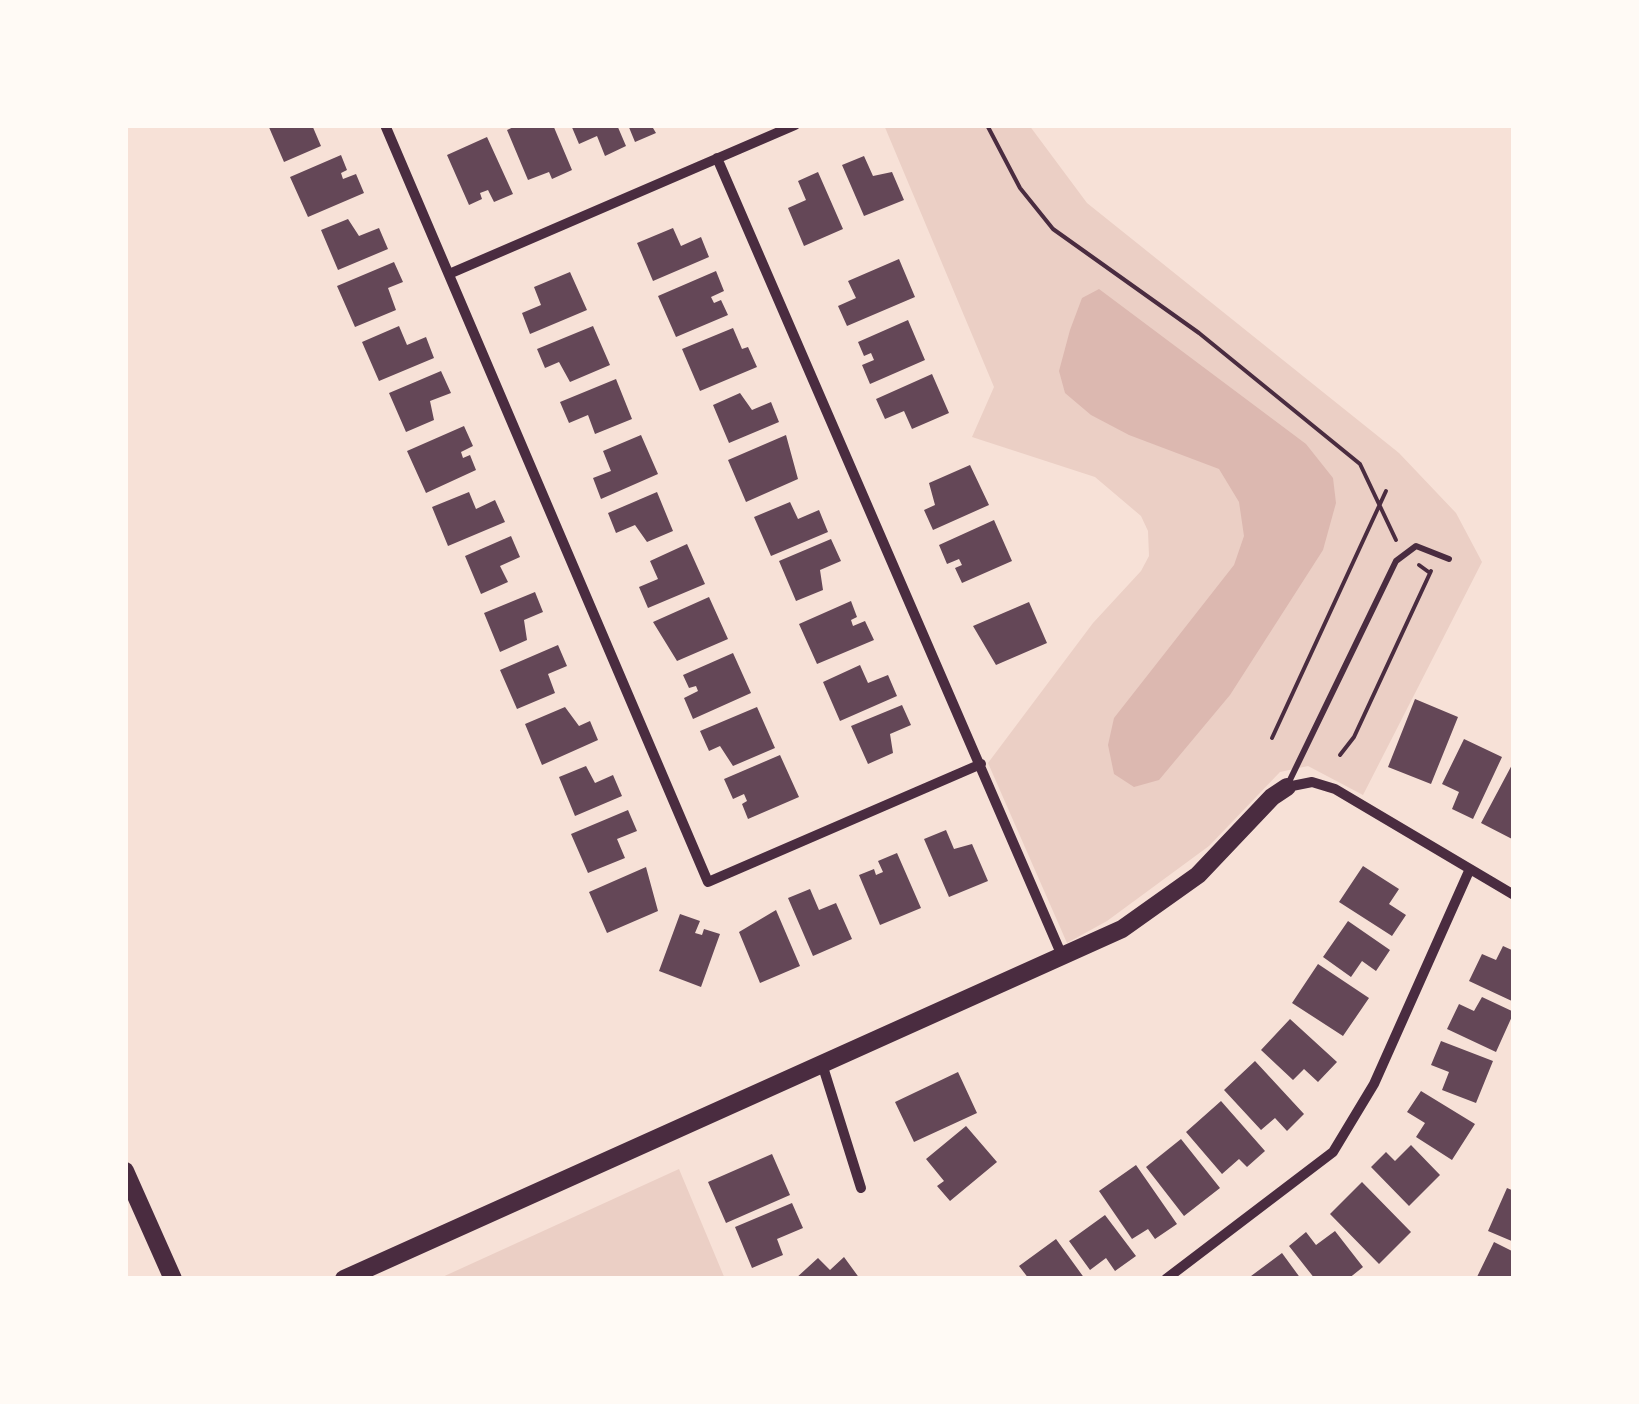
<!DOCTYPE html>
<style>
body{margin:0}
#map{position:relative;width:1639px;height:1404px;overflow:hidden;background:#f7e1d7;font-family:Figtree,sans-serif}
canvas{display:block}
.frame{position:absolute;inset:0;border:128px solid #fffaf5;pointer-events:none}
</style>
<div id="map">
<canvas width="1639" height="1404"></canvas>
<div class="frame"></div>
</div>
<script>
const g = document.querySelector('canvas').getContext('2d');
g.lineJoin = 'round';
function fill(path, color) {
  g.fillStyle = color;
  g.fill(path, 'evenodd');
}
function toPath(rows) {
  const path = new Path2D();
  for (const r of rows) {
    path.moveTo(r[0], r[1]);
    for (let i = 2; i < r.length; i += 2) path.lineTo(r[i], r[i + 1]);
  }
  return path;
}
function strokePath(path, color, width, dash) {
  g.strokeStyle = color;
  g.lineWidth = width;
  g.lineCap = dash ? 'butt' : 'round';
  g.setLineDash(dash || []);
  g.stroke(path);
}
fill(toPath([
 [884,125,1029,125,1087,203,1399,453,1456,513,1482,562,1363,795,1308,766,1280,772,1209,846,1107,921,1067,943,988,763,1093,623,1141,571,1149,556,1148,531,1141,516,1095,477,972,437,994,387],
 [679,1169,725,1279,438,1279]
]), '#ebcfc5');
fill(toPath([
 [1099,289,1306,444,1333,478,1336,503,1323,550,1230,695,1159,780,1134,787,1114,774,1108,745,1114,718,1234,565,1244,536,1239,502,1219,469,1129,435,1091,415,1065,393,1059,371,1070,330,1082,298]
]), '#dcb8b0');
fill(toPath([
 [268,125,312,125,321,146,284,162],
 [518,125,553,125,572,170,552,179,549,172,528,180,507,130],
 [571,125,617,125,626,146,605,156,597,136,579,144],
 [628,125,660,125,653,128,656,133,635,142],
 [487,137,513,194,494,202,488,190,480,193,482,199,469,205,447,155],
 [341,155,347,170,341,173,343,179,356,174,364,193,308,217,290,177],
 [864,156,873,176,892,172,904,200,864,216,842,165],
 [818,172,843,229,804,246,788,208,806,200,798,181],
 [348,219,359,236,379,228,388,249,338,270,321,230],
 [673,228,681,246,701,237,709,257,653,281,637,243],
 [899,259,915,297,847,326,838,306,856,298,848,281],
 [394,262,403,282,388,288,396,310,355,327,337,286],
 [716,271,724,291,711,297,714,303,721,300,728,315,676,337,658,296],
 [570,272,587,310,530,334,522,313,541,305,534,287],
 [908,320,925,360,870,384,862,365,874,360,871,353,864,356,858,342],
 [399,326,407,345,426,337,434,358,379,381,362,342],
 [593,326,610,365,570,382,559,362,545,368,537,349],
 [733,328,742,349,748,347,757,367,700,391,682,349],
 [441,371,451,393,430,401,434,420,406,432,389,393],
 [932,374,949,413,912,429,904,411,885,419,876,399],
 [616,379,632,419,595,434,588,415,569,423,560,402],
 [740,393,752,410,771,402,779,422,729,443,713,405],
 [464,426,473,446,461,452,463,458,470,455,476,470,426,493,407,451],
 [641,435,658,474,601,499,593,478,611,471,603,451],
 [786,435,798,479,746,502,728,460],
 [970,465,989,505,933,530,924,510,935,505,929,483],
 [469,492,476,509,495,500,505,522,448,546,432,507],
 [657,492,673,531,647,542,635,525,616,533,608,513],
 [790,502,798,519,819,510,828,532,771,556,754,517],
 [994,520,1012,561,962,583,955,568,962,565,959,559,947,564,939,545],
 [511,536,520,557,500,566,508,582,481,594,465,556],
 [831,539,841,561,820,570,823,590,796,601,779,561],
 [687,544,705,584,648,608,639,587,658,579,650,561],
 [535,592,543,612,524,620,527,640,500,652,484,613],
 [709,597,728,639,677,661,653,622],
 [851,601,857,617,851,620,853,626,865,621,874,640,817,664,799,624],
 [1029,602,1047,643,996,665,973,626],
 [558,645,567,666,548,674,555,693,517,709,500,670],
 [733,653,751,693,693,719,684,698,698,691,696,686,689,688,683,675],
 [860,665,868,683,888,675,897,696,840,721,823,682],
 [1415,699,1458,717,1431,784,1388,767],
 [902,705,911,725,890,734,893,753,868,764,851,726],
 [565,707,579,726,590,721,598,740,542,765,525,724],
 [757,707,775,748,733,766,720,746,709,751,700,731],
 [1464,739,1502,757,1473,819,1452,809,1459,792,1442,784],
 [780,755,799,797,748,819,742,804,747,801,744,794,733,799,724,779],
 [1514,761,1514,840,1481,823],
 [586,766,595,783,613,775,622,796,575,816,559,777],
 [628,810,637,831,617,839,625,858,588,873,571,834],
 [946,830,954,849,972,844,988,881,949,897,924,839],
 [897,853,921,908,880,925,859,875,874,869,876,875,883,872,878,861],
 [1363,866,1399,889,1389,904,1406,915,1392,936,1339,902],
 [646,867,658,911,607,933,589,892],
 [810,889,819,910,836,903,852,939,813,956,788,898],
 [776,910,800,966,760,983,739,932],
 [680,914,700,921,695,933,702,935,704,929,720,934,701,987,659,971],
 [1348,921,1390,950,1376,971,1362,961,1351,977,1323,957],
 [1503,946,1514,951,1514,1002,1469,981,1482,954,1496,960],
 [1318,964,1369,998,1343,1036,1292,1003],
 [1482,997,1514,1012,1496,1052,1447,1029,1459,1004,1474,1011],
 [1290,1019,1337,1062,1318,1082,1304,1069,1293,1080,1261,1050],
 [1441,1041,1493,1061,1476,1103,1442,1090,1449,1072,1431,1065],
 [1255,1061,1304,1114,1287,1131,1275,1118,1261,1130,1224,1090],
 [958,1072,977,1113,914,1142,895,1102],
 [1421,1091,1475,1124,1452,1160,1416,1137,1425,1123,1407,1112],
 [1221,1101,1265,1151,1247,1167,1239,1159,1222,1174,1186,1132],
 [966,1126,997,1162,950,1201,937,1186,944,1181,926,1159],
 [1181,1139,1220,1188,1184,1216,1146,1167],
 [1411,1145,1440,1175,1409,1206,1371,1167,1386,1152,1395,1161],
 [772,1154,790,1195,726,1223,708,1182],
 [1136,1165,1177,1224,1155,1239,1148,1229,1132,1239,1099,1191],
 [1362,1182,1411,1232,1379,1264,1330,1214],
 [1507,1188,1514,1191,1514,1242,1488,1231],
 [792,1203,803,1228,777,1239,783,1255,752,1268,735,1227],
 [1105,1215,1136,1256,1115,1271,1106,1258,1090,1270,1069,1241],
 [1335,1231,1363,1267,1348,1279,1315,1279,1289,1246,1306,1232,1316,1245],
 [1056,1239,1085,1279,1029,1279,1019,1266],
 [1494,1242,1514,1252,1514,1279,1476,1279],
 [1282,1253,1301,1279,1247,1279],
 [844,1257,860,1279,795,1279,818,1258,830,1270]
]), '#644757');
strokePath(toPath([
 [987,125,1020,188,1053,229,1199,333,1360,464,1396,540],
 [1419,565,1430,573],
 [1272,738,1386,491],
 [1340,755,1354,737,1431,571]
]), '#4a2c40', 4);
strokePath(toPath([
 [1287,786,1396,561,1416,546,1449,559]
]), '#4a2c40', 6);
strokePath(toPath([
 [385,125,708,882,981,764],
 [717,158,1063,958],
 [449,274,795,125],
 [1287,787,1312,782,1335,789,1514,895],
 [823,1067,861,1188],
 [1166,1279,1333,1152,1374,1084,1469,871]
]), '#4a2c40', 10);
strokePath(toPath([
 [125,1171,173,1279],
 [344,1279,1122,929,1198,875,1272,797,1287,787]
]), '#4a2c40', 18);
</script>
